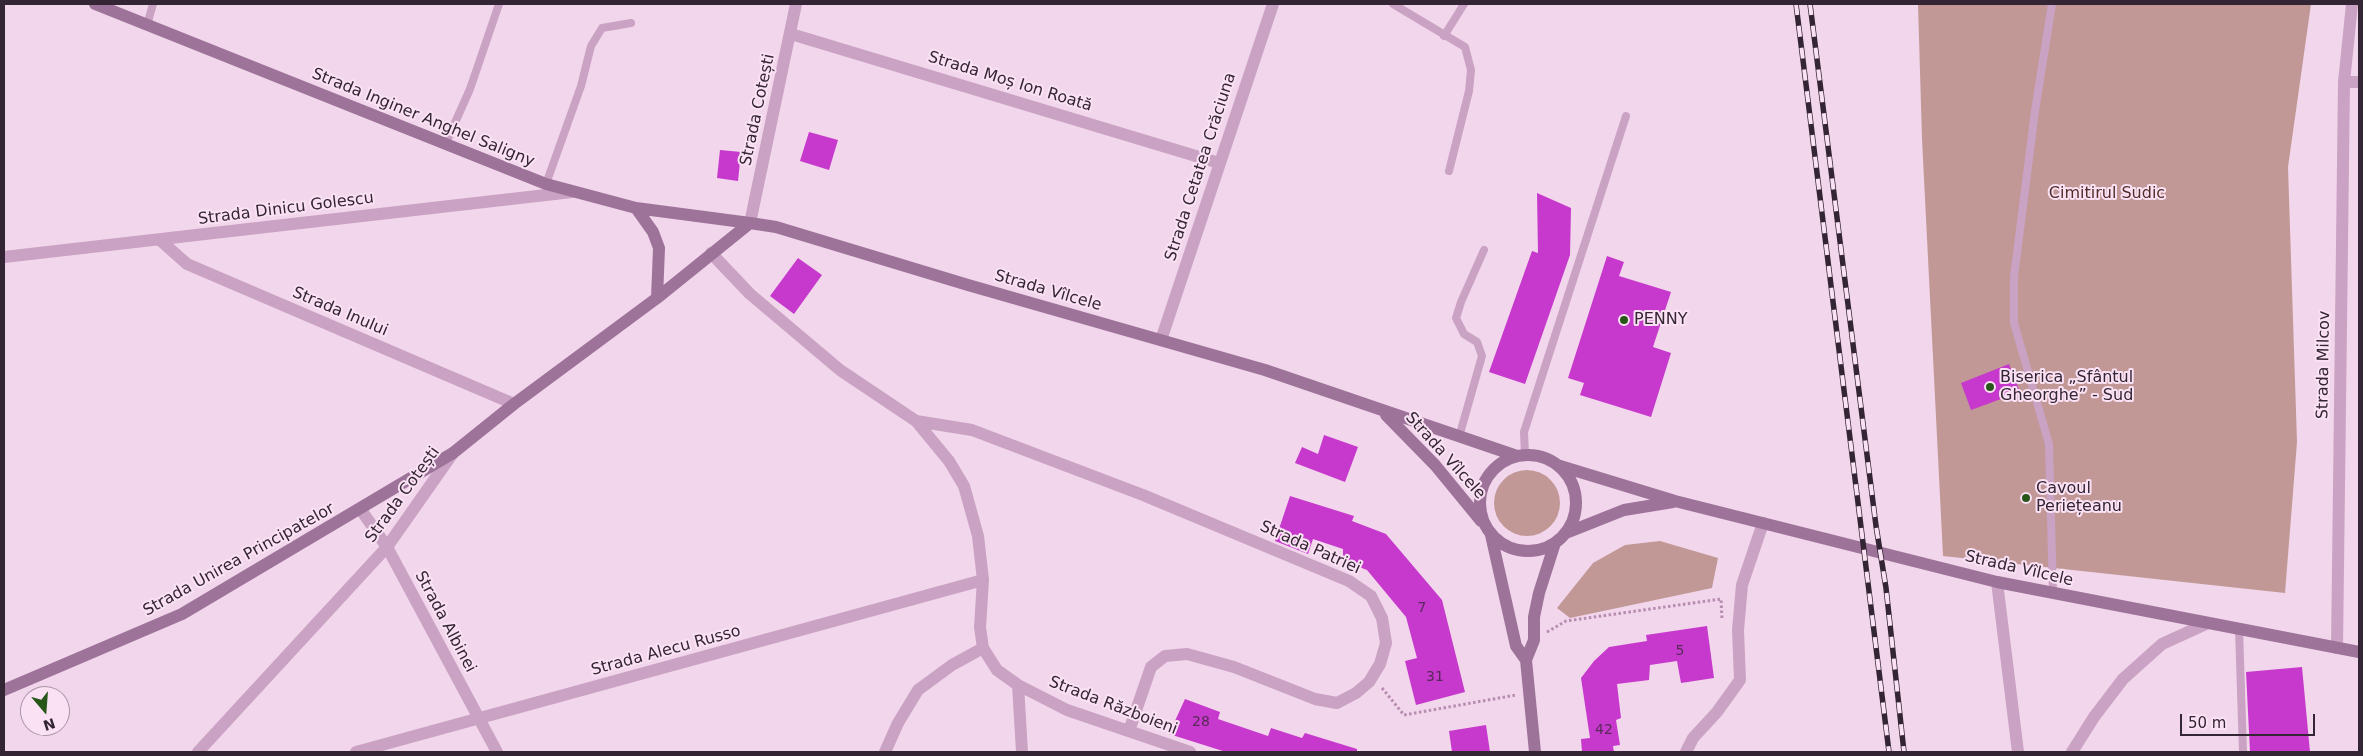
<!DOCTYPE html>
<meta charset="utf-8">
<style>
body{margin:0}
#map{position:relative;width:2363px;height:756px;overflow:hidden;background:#f2d6eb;font-family:"DejaVu Sans",sans-serif}
canvas{display:block}
.frame{position:absolute;inset:0;border:5px solid #342534;pointer-events:none}
.north{position:absolute;left:20px;top:686px;width:50px;height:50px;box-sizing:border-box;background:#fae2f4;border:1px solid #ab96a7;border-radius:50%;rotate:162deg;font-size:14px;font-weight:700;line-height:20px;text-align:center;color:#342534}
.north::after{content:'';display:block;margin:auto;width:18px;height:22px;background:#265719;clip-path:polygon(50% 0,100% 100%,50% 72%,0 100%)}
.scale{position:absolute;left:2180px;top:714px;width:135px;height:22px;box-sizing:border-box;border:2px solid #342534;border-top:0;padding-left:6px;font-size:15px;line-height:18px;white-space:nowrap;color:#342534;-webkit-text-stroke:4px #fae2f4;paint-order:stroke}
</style>
<div id="map">
<canvas width="2363" height="756"></canvas>
<div class="frame"></div>
<div class="north">N</div>
<div class="scale">50 m</div>
</div>
<script>
const g = document.querySelector('canvas').getContext('2d');
g.lineJoin = 'round';
function fill(path, color) {
  g.fillStyle = color;
  g.fill(path, 'evenodd');
}
function toPath(rows) {
  const path = new Path2D();
  for (const r of rows) {
    if (r.length === 3) {
      path.moveTo(r[0] + r[2], r[1]);
      path.arc(r[0], r[1], r[2], 0, 2 * Math.PI);
      continue;
    }
    path.moveTo(r[0], r[1]);
    for (let i = 2; i < r.length; i += 2) path.lineTo(r[i], r[i + 1]);
  }
  return path;
}
function strokePath(path, color, width, dash) {
  g.strokeStyle = color;
  g.lineWidth = width;
  g.lineCap = dash ? 'butt' : 'round';
  g.setLineDash(dash || []);
  g.stroke(path);
}
function label(font, color, halo, rows, align = 'center') {
  g.font = font + ' "DejaVu Sans",sans-serif';
  g.lineWidth = 4;
  g.setLineDash([]);
  g.textBaseline = 'middle';
  g.strokeStyle = halo;
  g.fillStyle = color;
  for (const [text, x, y, turn = 0] of rows) {
    g.save();
    g.translate(x, y);
    g.rotate((+turn || 0) * Math.PI / 180);
    g.textAlign = isNaN(turn) ? turn : align;
    if (halo) g.strokeText(text, 0, 0);
    g.fillText(text, 0, 0);
    g.restore();
  }
}
fill(toPath([
 [1918,4,2311,4,2288,167,2297,442,2285,593,1943,556,1922,139],
 [1527,503,33],
 [1660,541,1718,558,1712,588,1570,618,1557,608,1593,563,1625,545]
]), '#c19896');
fill(toPath([
 [809,132,838,140,829,170,800,161],
 [720,150,741,152,738,181,717,178],
 [1537,193,1571,208,1570,255,1525,384,1489,372,1532,251,1538,253],
 [1607,256,1624,262,1619,276,1671,292,1653,347,1671,353,1651,417,1580,395,1584,383,1568,378],
 [798,258,822,275,794,314,770,296],
 [2009,364,2020,392,1971,410,1961,383],
 [1324,435,1358,447,1345,482,1295,463,1302,447,1318,454],
 [1290,496,1354,516,1352,521,1386,534,1442,600,1465,692,1416,705,1405,661,1417,658,1406,617,1367,570,1343,561,1343,549,1313,539,1308,554,1275,541],
 [1707,626,1714,678,1681,683,1677,661,1650,665,1649,680,1617,684,1621,718,1616,720,1620,745,1613,746,1614,752,1582,752,1581,739,1590,738,1581,678,1594,661,1609,647,1647,641,1646,635],
 [2302,667,2310,752,2250,752,2246,672],
 [1185,699,1220,712,1218,719,1268,736,1271,728,1302,738,1305,733,1357,749,1357,752,1226,752,1169,734],
 [1486,725,1490,752,1452,752,1449,731]
]), '#c639cc');
strokePath(toPath([
 [1547,632,1566,621,1721,599,1722,620],
 [1382,688,1404,715,1516,695]
]), '#b68cb0', 3, [2.5, 2.5]);
strokePath(toPath([
 [1393,4,1465,47,1471,70,1469,91,1449,171],
 [2052,4,2035,111,2014,277,2014,323,2049,444,2053,594],
 [147,25,153,4],
 [1444,36,1464,4],
 [445,145,470,89,499,4],
 [546,184,581,86,591,46,602,28,631,23],
 [1459,437,1482,356,1477,342,1464,334,1456,318,1461,302,1484,250],
 [1525,455,1524,432,1532,407,1626,116],
 [2239,629,2243,752]
]), '#caa2c3', 8);
strokePath(toPath([
 [791,34,1219,163],
 [2344,82,2359,82],
 [750,223,796,4],
 [160,240,187,264,514,404],
 [711,253,750,294,840,370,916,421,949,461,964,486,978,536,983,580,980,627,983,648,997,670,1018,685,1067,710,1190,752],
 [4,257,572,192],
 [1161,340,1273,4],
 [916,421,972,430,1143,495,1349,581,1371,596,1382,618,1386,643,1380,664,1369,682,1356,693,1337,703,1315,699,1234,667,1187,654,1165,656,1151,667,1129,731],
 [361,510,387,547,497,752],
 [2337,648,2344,82,2352,4],
 [1018,685,1022,752],
 [356,752,983,580],
 [885,752,898,723,918,690,952,665,983,648],
 [1686,752,1693,738,1717,712,1740,680,1738,630,1742,585,1763,523]
]), '#caa2c3', 12);
strokePath(toPath([
 [1997,582,2018,752],
 [198,752,387,547,453,453],
 [2072,752,2094,717,2123,679,2162,644,2208,623]
]), '#caa2c3', 12);
strokePath(toPath([
 [95,4,546,184,636,208,750,223],
 [636,208,653,232,659,248,657,298],
 [1386,415,1435,465,1481,521],
 [1528,503,48],
 [1557,465,1675,501,1997,582,2359,652],
 [1566,533,1624,510,1673,502],
 [1491,535,1516,646,1526,660],
 [4,690,182,614,453,453,514,404,657,298,750,223,776,227,968,285,1265,370,1517,456],
 [1535,752,1526,660,1534,640,1534,617,1539,593,1555,543]
]), '#9d739a', 12);
const rail = toPath([
 [1796,4,1889,752],
 [1810,4,1876,526,1886,588,1904,752]
]);
strokePath(rail, '#342534', 5.5);
strokePath(rail, '#fae2f4', 4, [11]);
for (const [x, y, r, color] of [
 [1624,320,5,"#265719"],
 [1990,387,5,"#265719"],
 [2026,498,5,"#265719"]
]) {
  const dot = new Path2D();
  dot.arc(x, y, r, 0, 2 * Math.PI);
  g.fillStyle = color;
  g.fill(dot);
  strokePath(dot, '#fae2f4', 2);
}
label('14px', '#582a5a', null, [
 ["7",1422,608],
 ["5",1680,651],
 ["31",1435,677],
 ["28",1201,722],
 ["42",1604,730]
]);
label('16px', '#342534', '#fae2f4', [
 ["Strada Moș Ion Roată",1010,82,17],
 ["Strada Cotești",758,110,-78],
 ["Strada Inginer Anghel Saligny",423,118,22],
 ["Strada Cetatea Crăciuna",1201,167,-72],
 ["Strada Dinicu Golescu",286,209,-7],
 ["Strada Vîlcele",1048,291,16],
 ["Strada Inului",340,312,23],
 ["Strada Milcov",2324,365,-89],
 ["Strada Vîlcele",1445,456,48],
 ["Strada Cotești",403,495,-54],
 ["Strada Patriei",1310,548,24],
 ["Strada Unirea Principatelor",239,560,-29],
 ["Strada Vîlcele",2019,569,13],
 ["Strada Albinei",445,622,62],
 ["Strada Alecu Russo",666,651,-15],
 ["Strada Războieni",1113,706,21]
]);
label('16px', '#532b27', '#fae2f4', [
 ["Cimitirul Sudic",2107,194]
]);
label('16px', '#342534', '#fae2f4', [
 ["PENNY",1634,320],
 ["Biserica „Sfântul",2000,378],
 ["Gheorghe” - Sud",2000,396],
 ["Cavoul",2036,489],
 ["Periețeanu",2036,507]
], 'left');
</script>
